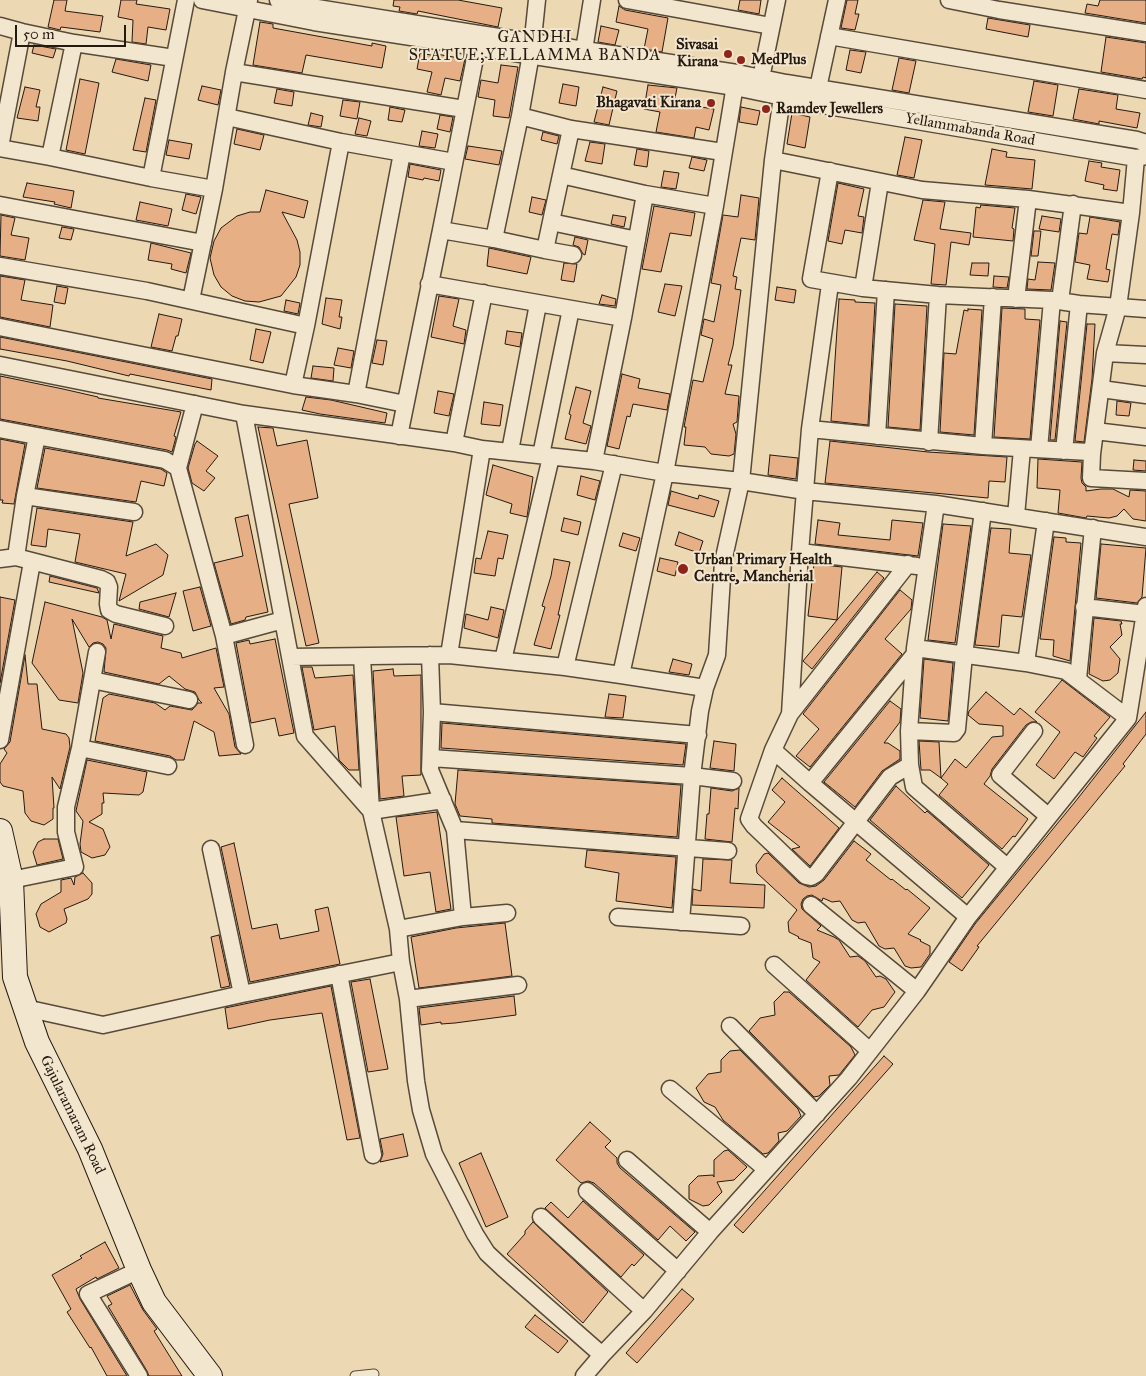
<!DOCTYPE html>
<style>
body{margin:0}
#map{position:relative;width:1146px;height:1376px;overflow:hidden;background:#edd8b4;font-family:"IM FELL Great Primer",serif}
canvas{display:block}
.scale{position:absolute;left:15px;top:25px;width:111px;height:22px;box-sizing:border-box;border:2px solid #251a10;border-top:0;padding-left:6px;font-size:15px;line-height:18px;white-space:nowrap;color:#251a10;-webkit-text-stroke:4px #f3e6ce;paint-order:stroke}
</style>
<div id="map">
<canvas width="1146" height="1376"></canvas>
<div class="scale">50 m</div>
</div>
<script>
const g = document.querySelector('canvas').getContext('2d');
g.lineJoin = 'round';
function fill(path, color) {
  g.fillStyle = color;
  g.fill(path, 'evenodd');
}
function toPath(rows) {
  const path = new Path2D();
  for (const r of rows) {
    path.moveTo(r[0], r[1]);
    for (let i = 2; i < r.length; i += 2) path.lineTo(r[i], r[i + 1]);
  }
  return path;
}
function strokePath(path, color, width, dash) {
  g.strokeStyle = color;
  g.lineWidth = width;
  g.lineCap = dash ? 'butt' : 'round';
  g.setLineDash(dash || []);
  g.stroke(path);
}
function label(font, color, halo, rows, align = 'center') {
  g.font = font + ' "IM FELL Great Primer",serif';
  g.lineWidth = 4;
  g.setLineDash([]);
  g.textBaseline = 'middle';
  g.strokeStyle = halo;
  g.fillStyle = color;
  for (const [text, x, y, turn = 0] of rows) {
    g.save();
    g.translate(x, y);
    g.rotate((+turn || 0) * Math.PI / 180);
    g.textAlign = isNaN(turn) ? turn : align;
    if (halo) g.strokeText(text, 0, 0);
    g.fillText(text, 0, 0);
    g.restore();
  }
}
const building = toPath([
 [54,0,67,0,65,11,103,16,100,32,61,27,60,30,48,27,54,0],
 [121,0,137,0,136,4,170,9,166,30,148,27,146,44,132,42,133,20,118,17,121,0],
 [394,0,458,0,502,8,498,27,418,11,417,14,399,11,400,7,393,6,394,0],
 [740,0,761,0,759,14,738,10,740,0],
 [847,0,858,0,855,14,859,14,855,30,841,28,847,0],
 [1100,0,1146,0,1146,23,1085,13,1087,4,1098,6,1100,0],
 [619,6,625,10,668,18,662,52,644,49,648,29,616,22,619,6],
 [988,18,1030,25,1028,37,986,29,988,18],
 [260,22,273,24,273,28,372,46,372,43,386,46,382,68,306,55,302,73,253,65,260,22],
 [601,26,619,30,615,45,598,42,601,26],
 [1106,37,1146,43,1146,78,1143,77,1142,79,1101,72,1106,37],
 [34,45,56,49,53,58,32,53,34,45],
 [850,50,866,52,861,73,846,70,850,50],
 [420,53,436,56,436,54,465,59,460,81,445,78,441,95,427,92,432,72,417,69,420,53],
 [899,58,916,61,909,93,892,90,899,58],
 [116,59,151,65,148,81,112,72,116,59],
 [501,65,518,67,509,118,493,116,495,100,478,97,481,80,498,83,501,65],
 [80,79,99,83,85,154,66,150,80,79],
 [1034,81,1058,85,1053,116,1028,112,1034,81],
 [563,84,579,87,576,106,559,103,563,84],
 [648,85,677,88,674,103,714,109,709,130,696,127,694,138,656,132,660,112,644,109,648,85],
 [202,86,221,90,218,105,198,100,202,86],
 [25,87,40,90,36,107,40,107,38,121,17,118,25,87],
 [603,87,617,91,609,125,594,122,603,87],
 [277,89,294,92,292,106,274,103,277,89],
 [1079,89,1118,95,1116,109,1140,113,1137,128,1099,121,1099,124,1073,119,1079,89],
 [145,98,156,100,146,152,133,150,145,98],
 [343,100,360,102,357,119,340,116,343,100],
 [390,107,405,110,402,122,388,120,390,107],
 [741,107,760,111,757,125,739,122,741,107],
 [311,113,323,116,321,127,308,125,311,113],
 [792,113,810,117,805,148,787,144,792,113],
 [440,115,453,117,450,132,437,129,440,115],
 [359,118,371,121,367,136,355,134,359,118],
 [237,129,264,135,260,150,234,144,237,129],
 [422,131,438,134,435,148,419,146,422,131],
 [543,132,559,136,557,144,541,140,543,132],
 [905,137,922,140,914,178,897,175,905,137],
 [169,140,192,144,189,159,166,155,169,140],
 [590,142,605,144,602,164,585,161,590,142],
 [468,146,502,151,499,165,465,159,468,146],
 [637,149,649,151,647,167,634,165,637,149],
 [992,149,1007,152,1006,157,1035,160,1032,189,985,185,992,149],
 [692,157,707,160,704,171,689,168,692,157],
 [1089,161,1102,163,1101,167,1120,170,1117,191,1103,189,1104,185,1085,181,1089,161],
 [410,164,441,170,439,181,424,178,423,180,408,177,410,164],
 [664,171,679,173,676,189,661,187,664,171],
 [27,183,74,191,71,208,54,204,55,202,23,197,27,183],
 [838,183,864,189,858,216,864,217,862,233,845,230,842,244,828,241,838,183],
 [266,190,308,201,304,218,282,212,297,240,300,252,300,265,296,277,281,296,259,302,245,301,232,296,221,287,214,275,210,258,214,241,221,228,237,216,250,212,260,212,266,190],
 [186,194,201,197,196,214,182,210,186,194],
 [741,195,759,198,755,240,741,238,733,276,737,277,735,289,741,290,733,346,728,365,732,365,725,394,739,396,737,422,733,424,736,434,734,454,729,456,711,454,705,447,684,445,686,427,684,427,693,380,703,382,713,339,701,335,704,319,714,322,721,285,711,283,723,215,738,217,741,195],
 [532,197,546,200,542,215,529,212,532,197],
 [923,200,945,202,940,229,971,233,969,245,951,242,946,285,931,284,935,244,914,240,923,200],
 [140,202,172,209,168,226,136,220,140,202],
 [981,205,1015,208,1012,228,1014,229,1013,241,973,237,976,207,980,208,981,205],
 [654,206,695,213,691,236,670,233,661,272,642,269,654,206],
 [1,215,15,218,11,235,29,238,25,260,0,256,1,215],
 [613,215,626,217,624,227,611,224,613,215],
 [1042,216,1061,219,1059,232,1039,229,1042,216],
 [1090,217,1120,222,1118,235,1112,234,1106,269,1110,270,1108,282,1087,279,1090,265,1075,262,1079,233,1087,234,1090,217],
 [62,227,74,229,71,240,59,238,62,227],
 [1034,231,1041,231,1038,256,1031,256,1034,231],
 [575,237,588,240,585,255,583,254,579,247,573,245,575,237],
 [151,243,191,253,186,273,171,269,172,264,148,260,151,243],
 [489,248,531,257,527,274,487,266,489,248],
 [1038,262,1055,263,1051,290,1027,289,1028,279,1035,280,1038,262],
 [564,263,577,264,574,282,561,280,564,263],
 [972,263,989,263,988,276,970,275,972,263],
 [0,276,25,280,21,300,53,305,50,327,0,317,0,276],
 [994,276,1009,277,1007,288,993,287,994,276],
 [665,284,682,286,675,316,658,312,665,284],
 [57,286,68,288,65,304,54,302,57,286],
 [777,287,796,290,794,303,775,300,777,287],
 [602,295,616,299,615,306,599,304,602,295],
 [439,296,459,299,453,326,466,330,464,344,431,337,439,296],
 [326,298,342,300,339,317,342,317,340,329,322,324,326,298],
 [839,299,855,300,855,302,875,303,868,425,831,421,839,299],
 [286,300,300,303,298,314,284,311,286,300],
 [895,304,927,306,920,430,888,427,895,304],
 [1002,308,1025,309,1025,319,1040,320,1030,439,994,437,1002,308],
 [968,309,982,310,974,435,940,432,944,353,956,354,964,310,968,311,968,309],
 [159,314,182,319,178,336,176,336,172,351,151,347,159,314],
 [1060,321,1067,322,1055,440,1050,440,1060,321],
 [1087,324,1095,324,1092,379,1084,442,1075,441,1087,324],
 [256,329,271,332,263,363,250,360,256,329],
 [507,331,522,333,520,347,505,344,507,331],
 [0,337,212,379,211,390,130,374,129,376,67,361,0,349,0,337],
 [377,340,387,341,383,365,372,363,377,340],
 [338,348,354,351,351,368,334,365,338,348],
 [313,366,334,368,333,381,311,378,313,366],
 [622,374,640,379,638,388,670,394,667,410,633,404,630,417,627,416,619,449,607,446,622,374],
 [0,376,63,389,98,397,98,398,181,412,174,436,176,437,172,452,167,450,0,419,0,376],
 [576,387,591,391,583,423,591,426,586,444,565,439,571,415,569,414,576,387],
 [438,391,454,394,449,416,434,413,438,391],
 [306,397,331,400,387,413,385,423,320,414,302,410,306,397],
 [1117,401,1131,403,1129,416,1116,415,1117,401],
 [484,402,503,405,500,426,481,424,484,402],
 [258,427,273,428,277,446,307,440,318,498,289,504,319,643,306,646,258,427],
 [0,439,25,444,14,504,2,503,3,500,0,500,0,439],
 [197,441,218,456,206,471,215,478,204,491,192,483,188,468,195,444,197,441],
 [830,441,928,452,1007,457,1005,482,989,481,988,498,825,483,830,441],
 [45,448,161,469,167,473,164,486,141,481,136,502,37,488,45,448],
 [770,455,798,458,796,479,768,475,770,455],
 [1038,459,1082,462,1081,478,1082,483,1086,487,1086,491,1101,489,1113,489,1129,497,1130,490,1146,491,1146,521,1133,519,1124,509,1117,516,1109,518,1087,516,1086,518,1058,513,1060,490,1037,488,1038,459],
 [1134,460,1146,461,1146,471,1133,470,1134,460],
 [493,465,533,477,527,517,510,513,512,504,486,495,493,465],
 [581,476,600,481,595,500,577,495,581,476],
 [671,491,698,499,699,495,719,501,714,517,668,505,671,491],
 [37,508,133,522,126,556,156,544,168,555,163,575,119,601,126,574,75,562,80,534,48,529,46,547,31,545,37,508],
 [248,515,268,612,246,617,245,620,231,624,214,563,243,556,235,518,248,515],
 [564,518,581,522,578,535,561,531,564,518],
 [818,520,840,523,838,535,890,540,892,520,923,523,918,556,815,544,818,520],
 [943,524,971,526,955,643,928,640,943,524],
 [991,528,1011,529,1009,553,1031,555,1022,617,1002,615,999,647,975,645,991,528],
 [488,531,508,535,503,559,498,558,495,576,474,573,476,558,481,559,488,531],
 [679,532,703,541,699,553,675,545,679,532],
 [623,533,640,538,636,551,619,546,623,533],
 [1054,537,1066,538,1066,542,1081,543,1070,661,1053,656,1054,640,1040,639,1054,537],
 [1101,544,1146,548,1142,597,1137,603,1096,598,1101,544],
 [660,558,678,562,675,576,657,571,660,558],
 [554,559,570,562,558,615,560,615,551,649,534,645,545,607,542,606,551,576,554,559],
 [814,564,842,567,837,620,808,616,814,564],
 [877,572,884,578,812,669,803,661,877,572],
 [50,576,97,588,99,593,49,582,50,576],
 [200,587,211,626,193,631,183,591,200,587],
 [900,590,912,600,911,609,885,639,902,654,810,767,796,756,819,729,803,714,900,590],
 [176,593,169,617,139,609,140,602,176,593],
 [0,597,15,600,0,683,0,597],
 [45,602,102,617,107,620,111,639,114,624,163,636,161,648,181,653,182,658,216,648,224,687,214,688,229,714,235,747,241,754,219,756,214,732,194,721,184,760,176,760,170,756,95,741,103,698,109,694,155,703,165,710,170,706,192,710,198,703,202,703,199,700,195,692,185,689,169,676,159,684,104,672,106,648,103,644,98,642,93,643,89,647,72,619,83,673,78,703,59,700,32,663,45,602],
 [491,607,504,610,498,638,464,628,466,614,488,620,491,607],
 [1094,618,1121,621,1122,624,1120,624,1122,635,1110,647,1120,659,1118,673,1110,680,1103,681,1089,674,1094,618],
 [275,639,294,733,279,736,275,718,251,723,236,643,249,640,250,644,275,639],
 [25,655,28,684,37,684,42,729,66,734,69,738,70,747,60,789,52,777,54,808,53,808,53,819,44,825,31,821,25,813,23,791,3,786,0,782,0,764,7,753,4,749,10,742,25,655],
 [673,659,692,664,689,675,669,672,673,659],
 [924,659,953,663,948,721,920,718,924,659],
 [302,667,312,667,315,678,353,675,359,770,349,770,339,760,335,726,314,730,302,667],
 [393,669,394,676,421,675,421,775,402,776,404,796,380,799,373,671,393,669],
 [1062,680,1110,717,1094,736,1097,738,1083,757,1075,752,1054,779,1036,765,1060,732,1035,712,1062,680],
 [986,692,1014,715,1020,708,1037,722,1031,722,1026,725,992,769,990,776,984,784,1028,819,1015,837,1013,836,1002,849,939,795,948,784,941,778,955,759,966,768,992,737,1003,736,1003,726,979,724,968,715,969,711,986,692],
 [609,694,626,696,623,718,605,717,609,694],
 [890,701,901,709,900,722,884,743,888,743,900,751,900,759,882,771,855,807,824,782,890,701],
 [1146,712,1146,734,1123,764,1125,766,977,946,979,947,962,971,949,962,975,924,1075,802,1146,712],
 [442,723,686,744,683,765,441,748,442,723],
 [714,741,736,744,734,771,710,768,714,741],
 [919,741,939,742,941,778,930,770,921,770,919,741],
 [87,760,147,772,143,792,139,795,103,793,104,803,102,803,102,814,89,822,103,829,110,847,105,855,92,858,81,852,80,844,83,821,76,811,87,760],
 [458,770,681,785,677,837,492,823,492,819,460,816,455,804,458,770],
 [782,778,839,828,810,866,792,849,800,847,768,822,785,802,772,790,782,778],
 [896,786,925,813,927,811,989,865,962,898,870,820,896,786],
 [711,788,732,791,739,788,738,809,735,808,732,842,705,839,707,814,709,814,711,788],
 [437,812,451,909,436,912,430,872,404,876,396,817,437,812],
 [44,839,58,839,63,859,37,865,33,852,38,842,44,839],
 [854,841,871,854,866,860,891,880,892,879,906,890,907,889,930,908,908,934,921,940,920,941,930,946,930,954,921,967,911,968,905,966,894,948,885,949,879,946,865,922,858,923,852,920,840,901,832,902,823,898,822,901,812,895,807,896,803,899,801,904,802,909,821,926,817,930,834,937,839,940,850,957,858,956,865,961,876,977,880,976,886,979,895,992,884,1007,872,1010,858,1027,806,980,820,962,813,958,811,943,798,938,799,937,789,932,788,922,797,910,757,873,756,865,764,854,768,853,799,883,809,887,816,886,824,880,854,841],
 [234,843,252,929,277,924,280,939,319,931,315,910,328,907,340,964,250,982,221,847,234,843],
 [587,850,676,857,672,908,616,901,619,873,585,867,587,850],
 [703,859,732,860,730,883,765,885,764,908,692,905,693,889,701,891,703,859],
 [83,873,92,883,92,894,88,899,64,909,67,919,66,923,49,932,40,927,36,914,41,904,61,892,61,880,71,878,74,885,75,877,83,873],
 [505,923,512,976,419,988,411,937,456,928,505,923],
 [219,935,230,986,221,988,211,937,219,935],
 [370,979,388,1069,368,1072,351,982,370,979],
 [331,986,360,1138,347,1140,322,1013,270,1020,228,1029,225,1008,331,986],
 [784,992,789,992,851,1047,855,1055,839,1075,829,1076,830,1085,819,1096,814,1097,749,1031,760,1018,775,1015,774,1002,784,992],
 [514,996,516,1015,455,1023,441,1024,441,1022,421,1025,419,1008,514,996],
 [740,1050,798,1109,801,1116,787,1131,778,1133,779,1141,768,1153,763,1154,723,1120,715,1107,704,1102,696,1088,708,1074,721,1072,721,1060,730,1051,740,1050],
 [884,1056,893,1064,743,1233,734,1225,884,1056],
 [590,1122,611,1141,605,1147,617,1158,617,1163,620,1168,695,1232,686,1241,670,1226,658,1240,594,1183,588,1181,581,1183,556,1160,590,1122],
 [403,1134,408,1156,380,1162,383,1154,380,1139,403,1134],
 [728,1150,747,1167,734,1180,717,1182,722,1192,709,1205,703,1206,689,1199,689,1185,698,1176,713,1175,714,1177,714,1160,724,1151,728,1150],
 [481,1153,508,1217,486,1227,459,1163,481,1153],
 [583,1201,644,1255,634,1266,632,1264,621,1277,545,1208,551,1202,568,1218,583,1201],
 [533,1222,608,1292,583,1323,507,1254,525,1234,525,1231,533,1222],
 [105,1242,119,1268,97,1279,96,1277,76,1289,80,1299,127,1376,107,1376,91,1347,90,1348,67,1312,71,1309,52,1275,82,1258,80,1256,105,1242],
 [130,1285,143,1310,157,1329,154,1331,182,1376,149,1376,147,1371,108,1306,112,1304,107,1296,130,1285],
 [682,1289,694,1299,637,1363,626,1353,682,1289],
 [535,1315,568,1341,558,1353,525,1327,535,1315]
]);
fill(building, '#e6af86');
strokePath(building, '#251a10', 1);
const service = toPath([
 [355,1376,374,1374]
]);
const minor = toPath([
 [202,0,314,22,735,87,816,104,1136,158,1146,156],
 [278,0,317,8,479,34,737,73,786,83,1137,140,1146,143],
 [627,0,771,26],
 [949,0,999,10,1146,33],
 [0,26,22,32,74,43,174,58],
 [829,36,1146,90],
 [584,50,592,0],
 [234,72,249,0],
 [759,88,777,0],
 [818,88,837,0],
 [520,116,532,48,537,0],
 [227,117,341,142,454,162],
 [0,147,22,32],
 [0,148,50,157,151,178,214,189],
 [50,157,74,43],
 [1136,158,1131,213,1118,307,1105,353,1092,454,1091,478,1146,481],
 [773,160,922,190,1028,199,1131,213],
 [830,171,811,279,863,288],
 [561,175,571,129],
 [151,178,186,0],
 [880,182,863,288,938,295,1052,300,1079,304,1146,309],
 [0,205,203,243],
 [551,222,637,240],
 [441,230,477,48],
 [494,239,545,250,561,175,645,194,715,206],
 [545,250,573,255],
 [0,266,147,291,306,326],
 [429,284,623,318],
 [830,284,810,429,800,552,790,714,773,750,749,819,754,826,777,848,806,876,811,877,816,874,890,777,910,765],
 [1016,299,1028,199],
 [191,300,214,189,234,72,464,109],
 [1060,301,1073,204],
 [0,327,293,385,356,394,402,153],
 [1105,353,1146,355],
 [0,365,244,414,454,443,482,449,594,461,665,473,715,206,737,73],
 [293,385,306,326,341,142],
 [1101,389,1146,395],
 [356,394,405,404],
 [244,414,305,736,371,811,398,929,463,917,455,830,430,770,432,712,430,655],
 [0,429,165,460,178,468,224,636],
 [810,429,983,446,1089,452,1092,454],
 [1095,431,1146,437],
 [37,436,25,496,16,557,101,579,107,582,109,587,108,604,109,610,116,614,165,626],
 [399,436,441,230,494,239,520,116,571,129,723,152],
 [877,436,886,290],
 [929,442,938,295],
 [454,443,484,293],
 [983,446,993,297],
 [1039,449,1052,300],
 [510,451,538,304],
 [1064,451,1079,304],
 [541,455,571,309],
 [594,461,623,318,645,194],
 [178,468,195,404],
 [25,496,134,512],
 [936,504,915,648,1026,663,1066,671,1128,718],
 [1016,516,1022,449],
 [800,552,917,566],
 [0,559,16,557],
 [1084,607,1145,614],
 [915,648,909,731,954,733,957,729,964,655,983,511],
 [449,655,482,449],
 [290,657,449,655,565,667,621,675,665,473,741,481,805,491,936,504,1146,537],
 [362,657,371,811,443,800],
 [503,660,551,457],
 [1026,663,1046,521],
 [565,667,614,464],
 [621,675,705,688],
 [1078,679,1093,528],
 [92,680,189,700],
 [432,712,698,735],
 [790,714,908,564],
 [909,731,910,765,914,787,1007,867],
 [1034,731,1000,775,1048,816],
 [0,740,32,562],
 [245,745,224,636,283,620],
 [80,748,168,766],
 [773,750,810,783,968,917,1128,718,1146,606],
 [431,758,692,776,733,781],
 [810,783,914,655],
 [455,830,728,851],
 [211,849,242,994],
 [11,880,75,867,66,832,66,807,80,748,97,652],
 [811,905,917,991],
 [463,917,507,913],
 [618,917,741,926],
 [681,922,692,776,700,711,705,688,717,655,723,562,741,481,773,160,782,97],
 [398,929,401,962,408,999,518,985],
 [774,965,870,1051],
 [339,974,373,1155],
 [408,999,416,1081,421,1110,434,1154,475,1234,487,1253,503,1268,602,1355,644,1311,710,1232],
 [25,1008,103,1025,242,994,401,962],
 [730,1026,817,1114],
 [670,1089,766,1169],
 [627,1160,710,1232,849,1078,917,991,968,917],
 [587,1191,678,1271],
 [541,1217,644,1311],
 [139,1270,88,1294,139,1376],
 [584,1376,602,1355]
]);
const secondary = toPath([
 [0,831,11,880,15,977,37,1042,90,1149,139,1270,154,1302,210,1376]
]);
strokePath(service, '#574a39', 11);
strokePath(minor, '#574a39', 19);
strokePath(secondary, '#251a10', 26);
strokePath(service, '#f3e6ce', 9);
strokePath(minor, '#f3e6ce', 16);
strokePath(secondary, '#f3e6ce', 24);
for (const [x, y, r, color] of [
 [728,54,5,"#8f2418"],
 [741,60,5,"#8f2418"],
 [711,103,5,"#8f2418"],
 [766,109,5,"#8f2418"],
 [683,569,6,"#8f2418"]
]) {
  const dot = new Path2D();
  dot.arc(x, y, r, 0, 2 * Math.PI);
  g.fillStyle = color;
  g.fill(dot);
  strokePath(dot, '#f3e6ce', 2);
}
label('bold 15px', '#251a10', '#f3e6ce', [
 ["Sivasai",718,45,"right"],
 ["Kirana",718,62,"right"],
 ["MedPlus",751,60],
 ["Bhagavati Kirana",701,103,"right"],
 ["Ramdev Jewellers",776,109],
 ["Urban Primary Health",694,560],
 ["Centre, Mancherial",694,577]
], 'left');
label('15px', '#251a10', '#f3e6ce', [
 ["Yellammabanda Road",970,130,10],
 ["Gajularamaram Road",72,1115,64]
]);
g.letterSpacing = '1px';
label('16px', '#251a10', '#f3e6ce', [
 ["GANDHI",535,38],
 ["STATUE;YELLAMMA BANDA",535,56]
]);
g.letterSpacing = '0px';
</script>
